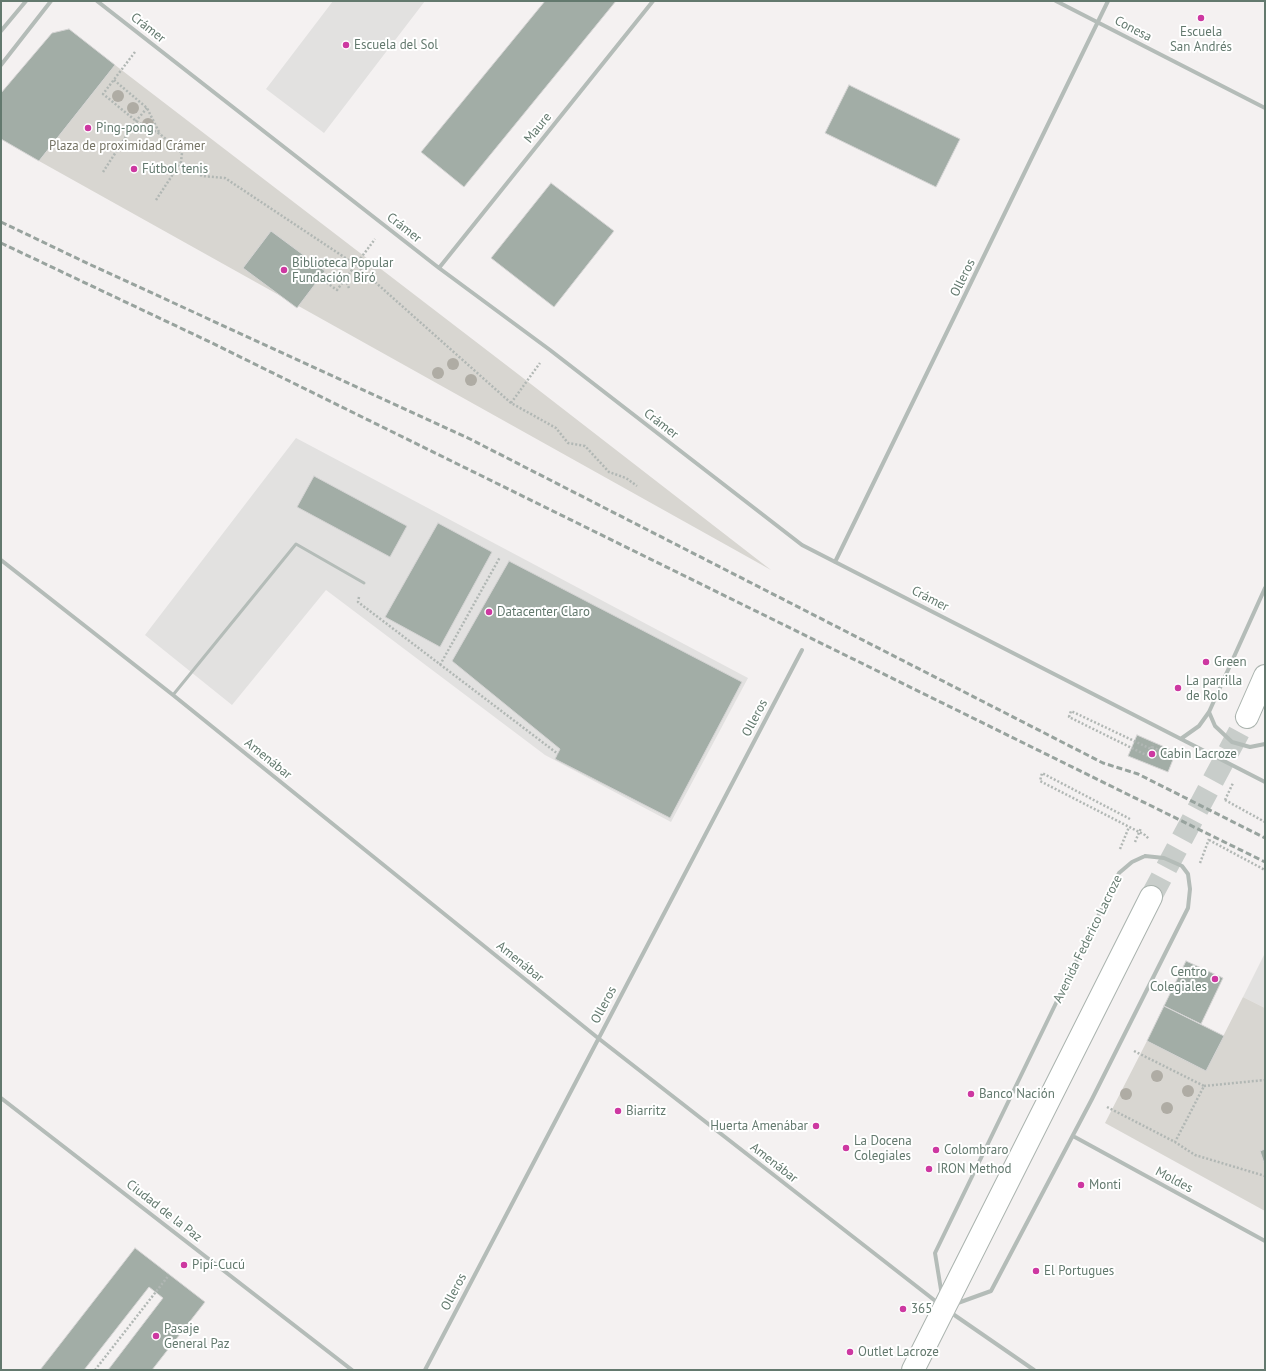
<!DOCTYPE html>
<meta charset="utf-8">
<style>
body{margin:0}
#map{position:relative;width:1266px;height:1371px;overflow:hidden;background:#f4f1f1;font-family:"PT Sans",sans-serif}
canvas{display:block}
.frame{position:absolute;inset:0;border:2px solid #63796e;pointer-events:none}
</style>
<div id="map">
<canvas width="1266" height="1371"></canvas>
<div class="frame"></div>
</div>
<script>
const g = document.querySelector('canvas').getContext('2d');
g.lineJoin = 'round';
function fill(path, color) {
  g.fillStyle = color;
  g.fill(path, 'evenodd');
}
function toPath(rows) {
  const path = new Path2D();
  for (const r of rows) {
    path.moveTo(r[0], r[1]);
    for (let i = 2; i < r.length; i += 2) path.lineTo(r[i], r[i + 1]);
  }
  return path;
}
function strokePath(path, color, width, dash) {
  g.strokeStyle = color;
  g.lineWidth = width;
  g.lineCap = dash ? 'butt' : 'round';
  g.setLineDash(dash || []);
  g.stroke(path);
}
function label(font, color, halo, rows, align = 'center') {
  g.font = font + ' "PT Sans",sans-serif';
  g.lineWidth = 4;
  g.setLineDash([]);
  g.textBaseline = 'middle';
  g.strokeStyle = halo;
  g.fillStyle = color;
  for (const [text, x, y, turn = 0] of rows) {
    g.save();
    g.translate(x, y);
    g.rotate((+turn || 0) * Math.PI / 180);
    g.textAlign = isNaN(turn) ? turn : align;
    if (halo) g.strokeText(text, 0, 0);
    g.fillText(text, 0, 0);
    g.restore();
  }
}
fill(toPath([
 [333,1,425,1,324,133,266,89],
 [296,438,748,678,671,822,545,755,326,590,232,705,145,635],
 [1265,953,1265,1008,1243,997]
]), '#e2e1e0');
fill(toPath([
 [115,65,527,381,771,570,39,161],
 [1243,997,1265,1008,1265,1211,1105,1123,1147,1041,1206,1070]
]), '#d8d6d1');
const building = toPath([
 [545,1,616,1,464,187,421,152,545,1],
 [69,29,115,65,39,161,1,139,1,93,52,33,69,29],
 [849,85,960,139,936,187,825,133,849,85],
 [551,183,614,231,554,307,491,258,551,183],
 [271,231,325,271,297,308,243,268,271,231],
 [314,476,407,526,390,557,297,507,314,476],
 [438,523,492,552,440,647,385,617,438,523],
 [509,561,742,682,670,818,555,759,560,749,452,661,509,561],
 [1137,735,1176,752,1168,772,1128,756,1137,735],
 [1186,961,1223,978,1201,1024,1164,1006,1186,961],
 [1164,1006,1224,1036,1206,1071,1147,1041,1164,1006],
 [1265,1149,1265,1163,1264,1163,1260,1151,1265,1149],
 [135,1248,205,1302,152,1370,108,1370,163,1298,149,1287,84,1370,40,1370,135,1248]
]);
fill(building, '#a2ada6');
strokePath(building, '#d5d4d4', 1);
strokePath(toPath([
 [1151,897,1247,717]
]), '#c8cdca', 22, [22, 11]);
const secondary = toPath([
 [1247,717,1265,676],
 [913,1370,1151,897]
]);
strokePath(secondary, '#aab3ae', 24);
strokePath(toPath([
 [135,52,103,94,136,121,160,134,182,153,181,162,202,176,225,178,356,265,511,403,556,428,568,443,585,446,609,472,626,478,637,486],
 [114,80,147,108,160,134],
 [103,172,136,121,147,108],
 [156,200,181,162],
 [320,278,337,290,375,239],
 [345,279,349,288],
 [511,403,540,363],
 [359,597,358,602,558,754],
 [440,665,500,557],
 [1152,747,1172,756],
 [1148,756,1069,717,1071,711,1151,749,1153,744],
 [1225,800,1265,822],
 [1225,800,1233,783],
 [1130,819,1042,773,1040,781,1145,835,1149,839],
 [1209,840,1265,870],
 [1135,842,1141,828],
 [1120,849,1129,827],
 [1200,863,1209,839],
 [1134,1051,1204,1086,1175,1142],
 [1204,1086,1265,1080],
 [1107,1107,1175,1142,1195,1155,1265,1176],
 [95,1370,169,1275]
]), '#b1b7b4', 2.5, [2, 2]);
strokePath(toPath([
 [173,695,296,544,364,583]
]), '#b4bcb8', 3);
strokePath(toPath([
 [97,1,439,268,550,350,802,545,1265,782],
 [1056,1,1265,108],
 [1,31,26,1],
 [1,65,51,1],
 [439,268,653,1],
 [1,560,173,695,598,1038,938,1303],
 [835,562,1108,1],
 [1209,712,1215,726,1232,742,1250,747,1265,744],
 [1182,738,1199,726,1209,712,1265,588],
 [1145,856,1164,858,1182,866,1188,874,1190,889,1188,908,1092,1099,991,1291,944,1308,935,1253,1119,873,1132,862,1145,856],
 [1,1098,352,1370],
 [1073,1136,1265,1241],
 [950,1312,1034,1370],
 [425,1370,802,650]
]), '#b4bcb8', 4);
strokePath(secondary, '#fff', 22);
strokePath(toPath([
 [1,222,91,265,470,439,1103,763,1138,774,1265,838],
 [1,243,210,342,1265,862]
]), '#98a39e', 3, [6, 3]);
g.fillStyle = '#afaca4';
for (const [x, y] of [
 [118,96],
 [133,108],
 [148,124],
 [453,364],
 [438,373],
 [471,380],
 [1157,1076],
 [1188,1091],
 [1126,1094],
 [1167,1108]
]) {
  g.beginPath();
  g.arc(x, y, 6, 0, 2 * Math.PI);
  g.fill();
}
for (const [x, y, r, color] of [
 [1201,18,4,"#cd38a1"],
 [346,45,4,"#cd38a1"],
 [88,128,4,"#cd38a1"],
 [134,169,4,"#cd38a1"],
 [284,270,4,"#cd38a1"],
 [489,612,4,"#cd38a1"],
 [1206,662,4,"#cd38a1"],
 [1178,688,4,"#cd38a1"],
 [1152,754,4,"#cd38a1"],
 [1215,979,4,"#cd38a1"],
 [971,1094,4,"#cd38a1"],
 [618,1111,4,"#cd38a1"],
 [816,1126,4,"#cd38a1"],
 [846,1148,4,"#cd38a1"],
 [936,1150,4,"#cd38a1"],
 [929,1169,4,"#cd38a1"],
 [1081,1185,4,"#cd38a1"],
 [184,1265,4,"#cd38a1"],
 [1036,1271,4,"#cd38a1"],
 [903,1309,4,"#cd38a1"],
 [156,1336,4,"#cd38a1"],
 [850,1352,4,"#cd38a1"]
]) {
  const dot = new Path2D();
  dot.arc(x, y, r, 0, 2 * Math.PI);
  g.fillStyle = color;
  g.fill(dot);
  strokePath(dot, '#fff', 1.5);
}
label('13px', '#63796e', '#fff', [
 ["Crámer",148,28,38],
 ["Conesa",1133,29,27],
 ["Maure",538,128,-51],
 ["Crámer",404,228,38],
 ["Olleros",963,278,-64],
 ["Crámer",661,424,38],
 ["Crámer",930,599,27],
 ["Olleros",755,718,-62],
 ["Amenábar",268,759,39],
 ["Avenida Federico Lacroze",1088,939,-64],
 ["Amenábar",520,962,39],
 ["Olleros",604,1005,-62],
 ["Amenábar",774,1163,38],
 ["Moldes",1174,1180,28],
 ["Ciudad de la Paz",164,1211,38],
 ["Olleros",454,1292,-62]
]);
label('13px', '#63796e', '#fff', [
 ["Escuela",1201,32,"center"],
 ["San Andrés",1201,47,"center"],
 ["Escuela del Sol",354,45],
 ["Ping-pong",96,128],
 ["Fútbol tenis",142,169],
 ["Biblioteca Popular",292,263],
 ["Fundación Biró",292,278],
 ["Datacenter Claro",497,612],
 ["Green",1214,662],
 ["La parrilla",1186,681],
 ["de Rolo",1186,696],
 ["Cabin Lacroze",1160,754],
 ["Centro",1207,972,"right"],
 ["Colegiales",1207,987,"right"],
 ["Banco Nación",979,1094],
 ["Biarritz",626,1111],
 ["Huerta Amenábar",808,1126,"right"],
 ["La Docena",854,1141],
 ["Colegiales",854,1156],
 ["Colombraro",944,1150],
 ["IRON Method",937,1169],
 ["Monti",1089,1185],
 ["Pipí-Cucú",192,1265],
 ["El Portugues",1044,1271],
 ["365",911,1309],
 ["Pasaje",164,1329],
 ["General Paz",164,1344],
 ["Outlet Lacroze",858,1352]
], 'left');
label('13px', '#767465', '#fff', [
 ["Plaza de proximidad Crámer",127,146]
]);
</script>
